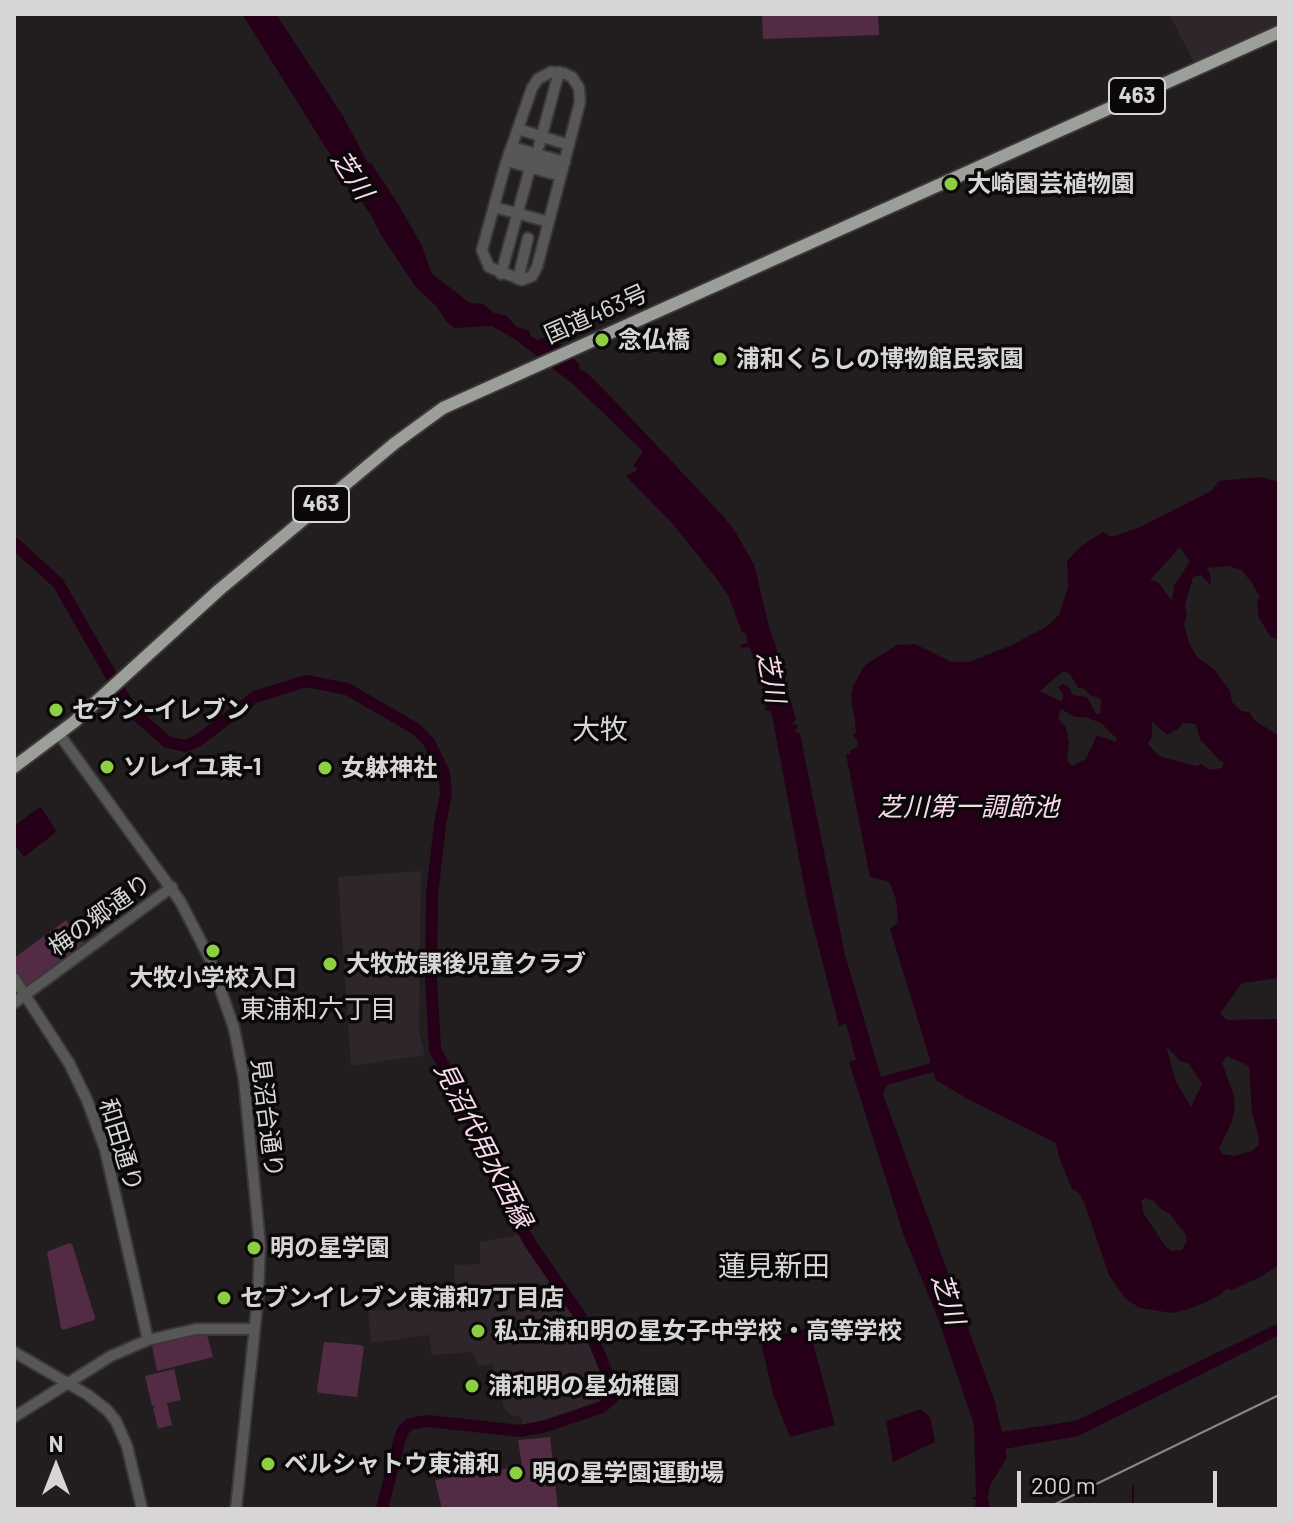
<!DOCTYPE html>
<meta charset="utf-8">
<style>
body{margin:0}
#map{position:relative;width:1293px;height:1523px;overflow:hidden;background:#221d1f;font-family:Barlow,sans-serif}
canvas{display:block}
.frame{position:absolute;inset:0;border:16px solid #d8d5d6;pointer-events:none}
.north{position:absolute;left:16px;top:1427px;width:80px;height:80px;-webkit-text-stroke:6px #0a0809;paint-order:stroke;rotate:0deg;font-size:22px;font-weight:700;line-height:32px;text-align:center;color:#d8d5d6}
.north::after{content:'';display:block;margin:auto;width:28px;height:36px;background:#d8d5d6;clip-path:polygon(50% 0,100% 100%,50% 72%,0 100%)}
.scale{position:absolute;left:1017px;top:1471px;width:200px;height:36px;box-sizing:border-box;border:4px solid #d8d5d6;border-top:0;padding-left:10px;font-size:24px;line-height:28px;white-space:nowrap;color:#d8d5d6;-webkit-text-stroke:6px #0a0809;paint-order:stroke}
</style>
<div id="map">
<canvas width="1293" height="1523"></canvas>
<div class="frame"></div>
<div class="north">N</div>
<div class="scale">200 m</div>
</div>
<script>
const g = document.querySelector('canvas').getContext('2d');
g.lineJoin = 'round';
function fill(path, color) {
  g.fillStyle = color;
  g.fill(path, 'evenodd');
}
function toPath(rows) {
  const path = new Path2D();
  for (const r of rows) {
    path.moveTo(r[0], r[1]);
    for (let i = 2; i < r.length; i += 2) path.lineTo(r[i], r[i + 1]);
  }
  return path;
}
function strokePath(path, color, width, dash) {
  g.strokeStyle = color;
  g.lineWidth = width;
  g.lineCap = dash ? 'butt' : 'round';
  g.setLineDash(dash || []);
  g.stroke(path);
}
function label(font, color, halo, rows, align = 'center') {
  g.font = font + ' Barlow,"Noto Sans JP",sans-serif';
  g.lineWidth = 7;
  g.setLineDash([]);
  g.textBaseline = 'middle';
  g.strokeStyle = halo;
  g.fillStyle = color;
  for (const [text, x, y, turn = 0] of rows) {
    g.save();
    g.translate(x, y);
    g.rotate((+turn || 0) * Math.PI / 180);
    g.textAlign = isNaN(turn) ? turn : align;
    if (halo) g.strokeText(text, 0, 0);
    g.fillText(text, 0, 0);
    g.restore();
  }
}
fill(toPath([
 [1169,14,1279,14,1279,24,1194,62],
 [421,871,419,1033,425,1055,351,1066,338,877],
 [520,1235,591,1339,609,1386,606,1398,596,1404,568,1416,522,1425,522,1418,509,1414,504,1408,492,1364,479,1366,472,1352,432,1355,429,1335,371,1343,368,1311,404,1310,402,1292,404,1290,455,1288,454,1265,480,1264,480,1242]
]), '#2f262b');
fill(toPath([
 [762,14,878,14,879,35,763,39],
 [66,920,85,944,30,985,25,985,14,969,14,958],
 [69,1243,72,1244,95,1317,94,1320,63,1330,61,1328,47,1252],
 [207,1335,213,1357,157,1371,152,1346,184,1337],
 [324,1342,361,1345,364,1347,357,1397,319,1393,317,1390],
 [174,1369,181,1400,167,1403,172,1425,158,1429,153,1408,156,1406,152,1406,145,1376],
 [550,1437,558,1509,442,1509,435,1480,522,1466,518,1440]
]), '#542b44');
fill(toPath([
 [242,14,276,14,343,116,368,163,371,163,398,204,422,246,432,274,470,303,483,304,494,313,507,316,516,327,529,330,531,336,538,340,544,338,551,345,562,344,561,347,580,365,578,368,587,373,612,398,723,516,736,533,753,563,756,562,754,564,770,631,776,646,783,681,781,689,788,693,796,719,792,724,798,725,795,731,800,734,845,955,881,1077,931,1063,890,929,898,922,896,899,889,882,870,877,846,754,850,754,850,751,857,747,858,742,853,735,856,732,855,720,851,699,853,686,864,666,897,645,915,644,951,662,969,662,1012,645,1046,627,1059,615,1068,587,1067,561,1080,547,1103,532,1112,537,1140,527,1211,491,1219,481,1260,477,1279,482,1279,639,1271,637,1259,618,1257,601,1260,597,1253,585,1242,570,1229,566,1206,568,1210,573,1211,585,1200,575,1193,577,1185,605,1187,615,1184,624,1189,643,1197,657,1214,669,1230,691,1232,702,1241,711,1249,712,1254,720,1279,736,1279,978,1242,983,1220,1014,1227,1020,1279,1019,1279,1265,1260,1277,1232,1290,1227,1289,1217,1297,1189,1309,1172,1313,1140,1308,1126,1299,1109,1275,1085,1205,1079,1193,1072,1189,1060,1160,1056,1143,968,1099,936,1080,933,1072,887,1085,883,1094,994,1399,1002,1432,1075,1421,1279,1323,1279,1335,1078,1436,1005,1449,1007,1458,990,1485,988,1497,990,1509,975,1509,976,1500,970,1497,976,1497,974,1425,939,1321,904,1236,866,1116,849,1062,856,1060,846,1023,839,1026,808,906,772,715,770,711,764,710,768,702,763,665,755,659,749,647,741,648,740,645,748,643,746,634,742,632,728,595,717,579,672,523,626,476,636,471,637,468,633,466,643,451,574,385,516,340,492,326,454,328,446,321,436,306,415,286,381,235,371,215,338,167],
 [1180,547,1190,562,1174,585,1172,601,1158,582,1150,580],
 [1063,671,1070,674,1078,688,1083,688,1090,695,1101,699,1100,714,1096,714,1087,697,1073,695,1069,687,1063,684,1058,687,1063,694,1062,702,1040,691],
 [1061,709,1075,717,1085,717,1101,723,1117,739,1115,742,1097,735,1086,759,1072,766,1067,761,1069,742,1066,728,1058,718],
 [1152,721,1167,735,1178,729,1183,723,1196,724,1200,739,1220,761,1224,762,1222,768,1210,770,1201,764,1196,766,1159,756,1148,744,1152,736],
 [1166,1046,1180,1061,1189,1064,1202,1084,1191,1107,1176,1082],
 [1227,1056,1249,1066,1252,1112,1258,1134,1259,1145,1252,1151,1234,1156,1222,1154,1219,1149,1232,1121,1235,1107,1234,1096,1222,1063],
 [1145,1198,1154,1201,1162,1210,1169,1213,1186,1235,1187,1241,1182,1250,1172,1251,1166,1247,1144,1214,1141,1201],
 [38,808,41,808,56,830,55,833,24,857,14,843,14,826],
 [809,1328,835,1425,790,1437,773,1394,762,1347,764,1338],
 [921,1409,930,1417,935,1442,893,1462,886,1421]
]), '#250018');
strokePath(toPath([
 [1133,1486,1133,1509]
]), '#250018', 2);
strokePath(toPath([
 [14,543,58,583,124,698,139,717,167,742,186,746,199,740,255,697,306,681,347,689,416,729,429,742,444,773,446,794,440,824,432,895,431,978,435,1049,479,1135,512,1211,530,1243,589,1329,614,1390,612,1398,602,1407,546,1426,521,1431,428,1421,410,1424,404,1429,400,1438,382,1509]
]), '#250018', 12);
const tertiary = toPath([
 [551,72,563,73,572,77,579,88,580,102,537,267,532,276,522,280,489,267,482,250,505,166,532,88,538,79,551,72],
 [518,129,569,145],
 [539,146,559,72],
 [512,147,565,162],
 [509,153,563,169],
 [507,161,561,176],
 [494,207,549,222],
 [501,274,530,168],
 [518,279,528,238],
 [59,734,180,901,209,957,234,1028,244,1079,260,1245,258,1297,236,1509],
 [14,978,69,1063,87,1100,105,1149,148,1340],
 [14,1003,172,887],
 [14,1352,88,1395,107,1410,116,1421,127,1446,142,1509],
 [14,1417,111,1356,148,1340,196,1329,254,1329]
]);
const trunk = toPath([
 [14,767,74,722,219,590,395,443,443,408,1279,32]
]);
strokePath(tertiary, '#3b3739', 14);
strokePath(trunk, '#3b3739', 16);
strokePath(tertiary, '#575856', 10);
strokePath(trunk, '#9b9e99', 12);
strokePath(toPath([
 [1045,1509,1279,1395]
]), '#8a8688', 2);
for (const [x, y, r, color] of [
 [951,184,8,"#8dce43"],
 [602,340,8,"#8dce43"],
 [720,359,8,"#8dce43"],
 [56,710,8,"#8dce43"],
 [107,767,8,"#8dce43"],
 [325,768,8,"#8dce43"],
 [213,951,8,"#8dce43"],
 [330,964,8,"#8dce43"],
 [254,1248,8,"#8dce43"],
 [224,1298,8,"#8dce43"],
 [478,1331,8,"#8dce43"],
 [472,1386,8,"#8dce43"],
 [268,1464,8,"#8dce43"],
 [516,1473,8,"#8dce43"]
]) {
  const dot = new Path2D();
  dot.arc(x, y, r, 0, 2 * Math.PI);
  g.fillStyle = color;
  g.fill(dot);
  strokePath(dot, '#0a0809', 3);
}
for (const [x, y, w] of [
 [1137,96,56],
 [321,504,56]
]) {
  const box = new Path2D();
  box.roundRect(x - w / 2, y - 18, w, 36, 6);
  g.fillStyle = '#0a0809';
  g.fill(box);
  strokePath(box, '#d8d5d6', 2);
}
label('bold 22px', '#d8d5d6', null, [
 ["463",1137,96],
 ["463",321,504]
]);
label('bold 24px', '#d8d5d6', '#0a0809', [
 ["大崎園芸植物園",967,184],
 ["念仏橋",618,340],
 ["浦和くらしの博物館民家園",736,359],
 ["セブン-イレブン",72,710],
 ["ソレイユ東-1",123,767],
 ["女躰神社",341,768],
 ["大牧放課後児童クラブ",346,964],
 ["大牧小学校入口",213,978,"center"],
 ["明の星学園",270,1248],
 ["セブンイレブン東浦和7丁目店",240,1298],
 ["私立浦和明の星女子中学校・高等学校",494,1331],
 ["浦和明の星幼稚園",488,1386],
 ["ベルシャトウ東浦和",284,1464],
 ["明の星学園運動場",532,1473]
], 'left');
label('24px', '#d8d5d6', '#0a0809', [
 ["国道463号",596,314,-24],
 ["梅の郷通り",100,915,-36],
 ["見沼台通り",267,1118,83],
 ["和田通り",121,1145,73]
]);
label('italic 26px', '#fad9eb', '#0a0809', [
 ["芝川",352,175,57],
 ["芝川",771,677,79],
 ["芝川第一調節池",968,807],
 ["見沼代用水西縁",483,1145,63],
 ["芝川",948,1299,72]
]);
label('26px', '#d8d5d6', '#0a0809', [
 ["東浦和六丁目",318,1009]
]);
label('28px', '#d8d5d6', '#0a0809', [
 ["大牧",600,730],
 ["蓮見新田",774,1267]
]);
</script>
